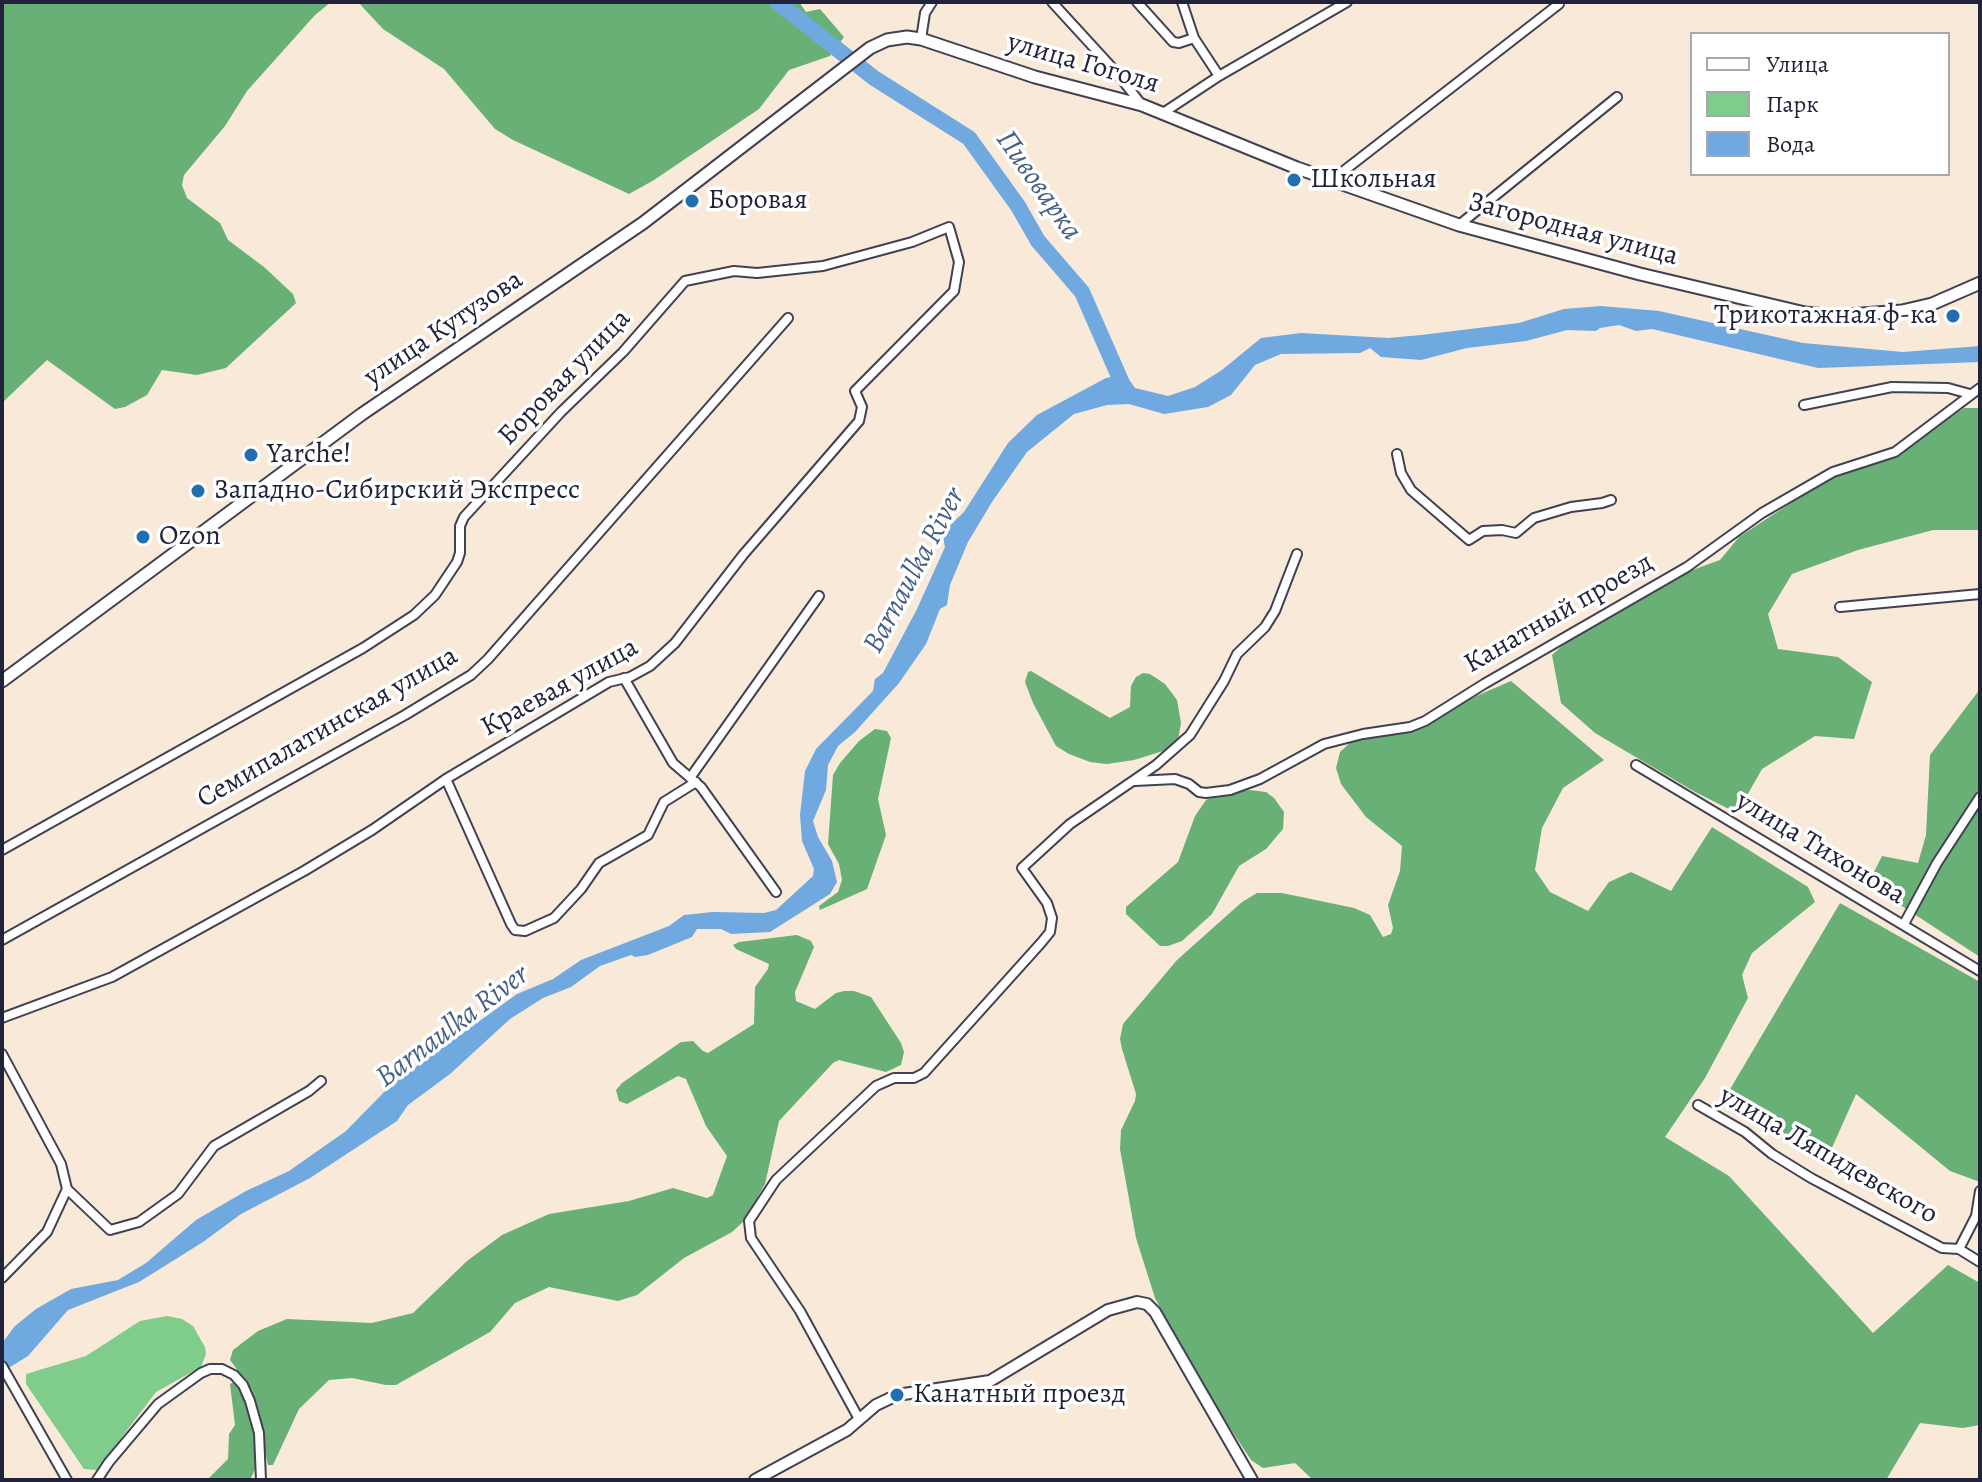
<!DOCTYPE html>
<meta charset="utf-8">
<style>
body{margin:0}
#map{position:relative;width:1982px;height:1482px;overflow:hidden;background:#f8e9d8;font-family:Alegreya,serif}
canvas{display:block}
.frame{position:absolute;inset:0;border:4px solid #22223b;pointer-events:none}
.legend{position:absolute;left:1690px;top:32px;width:260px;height:144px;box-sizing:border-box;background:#fff;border:2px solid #a7a7b1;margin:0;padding:10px 14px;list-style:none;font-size:24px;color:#22223b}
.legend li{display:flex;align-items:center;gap:16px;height:40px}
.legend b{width:40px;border:2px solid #a7a7b1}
</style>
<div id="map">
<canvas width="1982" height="1482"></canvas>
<div class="frame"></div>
<ul class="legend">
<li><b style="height:10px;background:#fff"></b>Улица</li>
<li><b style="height:22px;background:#80cc8a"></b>Парк</li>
<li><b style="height:22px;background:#6fa9df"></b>Вода</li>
</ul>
</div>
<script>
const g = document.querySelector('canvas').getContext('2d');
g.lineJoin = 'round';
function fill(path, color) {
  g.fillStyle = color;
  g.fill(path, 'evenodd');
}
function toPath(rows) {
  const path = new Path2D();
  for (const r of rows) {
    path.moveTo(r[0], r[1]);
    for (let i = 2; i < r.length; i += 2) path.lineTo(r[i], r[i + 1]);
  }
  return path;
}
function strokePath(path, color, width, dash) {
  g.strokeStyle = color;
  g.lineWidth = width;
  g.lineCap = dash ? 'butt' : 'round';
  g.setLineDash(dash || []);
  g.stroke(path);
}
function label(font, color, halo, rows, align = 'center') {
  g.font = font + ' Alegreya,serif';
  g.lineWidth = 7;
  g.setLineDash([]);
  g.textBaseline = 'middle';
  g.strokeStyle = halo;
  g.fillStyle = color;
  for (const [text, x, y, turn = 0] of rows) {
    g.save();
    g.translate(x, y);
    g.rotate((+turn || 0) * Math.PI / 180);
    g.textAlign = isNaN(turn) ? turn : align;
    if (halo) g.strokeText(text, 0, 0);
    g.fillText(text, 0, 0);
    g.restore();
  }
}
fill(toPath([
 [167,1316,182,1319,193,1326,205,1347,206,1354,201,1367,156,1392,97,1470,84,1469,26,1384,26,1374,86,1356,140,1321]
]), '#80cc8a');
fill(toPath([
 [2,2,331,2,315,15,247,91,225,126,184,175,182,185,187,198,220,223,228,240,264,267,293,294,296,303,226,368,197,375,162,370,147,395,125,407,115,409,47,360,2,403],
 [358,2,799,2,806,12,820,9,844,37,830,56,789,70,759,109,654,180,629,194,513,140,495,129,444,69,383,29],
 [1964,408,1980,408,1980,530,1933,530,1858,550,1792,574,1768,614,1778,649,1838,657,1872,682,1854,739,1815,736,1762,769,1737,813,1695,792,1595,733,1561,703,1552,655,1566,642,1687,572,1720,560,1739,537,1835,474,1898,454],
 [1031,671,1110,718,1130,707,1131,686,1136,677,1143,673,1150,674,1165,684,1177,700,1181,723,1178,740,1163,751,1134,760,1107,764,1090,762,1069,754,1056,746,1033,703,1025,682,1028,672],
 [1511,681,1604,760,1563,788,1542,828,1535,870,1550,892,1588,911,1609,882,1631,872,1671,891,1712,827,1808,887,1815,902,1752,953,1742,975,1748,998,1705,1078,1665,1137,1729,1176,1873,1333,1948,1265,1980,1283,1980,1425,1963,1428,1920,1423,1886,1480,1313,1480,1295,1463,1263,1468,1251,1460,1201,1384,1155,1298,1136,1238,1120,1149,1121,1130,1135,1101,1136,1094,1122,1049,1120,1039,1123,1024,1177,960,1242,902,1257,893,1282,893,1354,908,1370,915,1383,937,1391,934,1393,928,1388,905,1400,871,1402,846,1366,817,1341,784,1336,768,1340,752,1353,740,1409,725],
 [1980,689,1980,957,1868,884,1882,856,1918,863,1926,835,1930,755],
 [875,729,887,731,891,738,878,799,886,835,867,889,820,910,819,906,838,892,842,880,839,864,828,844,833,775,840,763,859,741],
 [1249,790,1266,792,1274,798,1284,812,1283,829,1266,849,1239,866,1212,914,1182,941,1168,946,1160,946,1126,914,1126,907,1178,862,1195,816,1206,800,1217,795],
 [1840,903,1980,982,1980,1182,1950,1171,1856,1094,1826,1161,1782,1139,1729,1091],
 [797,935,811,941,814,947,795,992,796,1001,815,1009,836,993,844,991,854,991,871,997,901,1043,904,1052,901,1065,886,1072,839,1060,833,1063,779,1121,765,1184,744,1221,732,1232,684,1258,637,1295,618,1301,549,1287,515,1303,490,1332,396,1385,386,1385,352,1378,329,1380,299,1409,273,1465,268,1465,252,1390,230,1360,233,1350,258,1331,287,1319,372,1323,413,1313,467,1261,502,1235,549,1214,629,1201,673,1188,707,1198,713,1195,727,1156,706,1126,686,1079,678,1076,627,1104,619,1101,616,1090,622,1083,681,1042,693,1041,703,1051,708,1053,754,1024,755,987,768,969,769,964,736,949,733,945,739,942],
 [234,1382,241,1391,252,1420,257,1465,250,1480,207,1480,228,1459,229,1434,235,1425,230,1384]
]), '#68b076');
fill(toPath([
 [1601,306,1659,311,1803,343,1903,352,1980,346,1980,362,1818,368,1652,329,1636,331,1619,325,1600,328,1596,331,1567,330,1526,341,1467,348,1421,360,1381,357,1370,348,1360,353,1281,354,1255,365,1231,395,1208,407,1164,414,1129,404,1107,405,1074,414,1027,452,992,502,968,542,950,585,947,605,940,609,926,644,899,683,855,732,838,746,828,765,826,790,813,821,818,837,832,861,837,882,830,894,770,932,731,934,721,929,697,929,692,937,648,955,635,957,631,955,600,966,571,987,543,998,510,1019,450,1074,408,1105,397,1121,310,1178,241,1214,203,1242,139,1282,68,1310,28,1356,2,1372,2,1343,15,1326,36,1309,71,1289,118,1280,146,1263,196,1220,246,1191,289,1171,346,1131,392,1084,517,994,553,979,581,960,669,926,684,915,713,912,764,913,776,910,813,876,814,869,802,841,800,815,805,771,816,749,873,691,875,679,883,673,917,609,945,547,942,533,964,512,1008,443,1037,415,1106,378,1125,374,1135,388,1168,396,1195,387,1222,370,1261,338,1301,333,1388,338,1421,335,1519,323,1564,309]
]), '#6fa9df');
strokePath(toPath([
 [777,2,874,78,969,138,1018,206,1038,241,1082,292,1125,390]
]), '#6fa9df', 16);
const minor = toPath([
 [1052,2,1117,73,1141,104],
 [1137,2,1173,42,1179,43,1194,38],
 [1182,2,1194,38,1219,76],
 [921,39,925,13,932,2],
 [1163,113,1219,76,1347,2],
 [1332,180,1559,4],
 [1459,225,1617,97],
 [1804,405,1892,387,1948,388,1970,394],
 [1397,454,1401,473,1411,490,1469,540,1483,531,1502,530,1516,533,1534,518,1571,507,1602,503,1611,500],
 [1840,607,1980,594],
 [624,678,673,763,701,787,776,892],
 [1636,765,1980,971],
 [690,778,819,596],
 [446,779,511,924,515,930,525,931,554,918,581,889,599,863,648,835,664,802,696,782],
 [1135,781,1175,779,1189,784,1199,792,1206,793,1230,790,1260,779,1324,744,1363,734,1410,727,1425,721,1484,684,1687,567,1762,513,1833,472,1895,452,1980,388],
 [2,850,363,648,414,615,435,595,457,562,460,553,460,526,464,517,561,412,623,352,685,281,734,271,757,273,823,266,912,242,949,227,959,262,954,291,855,391,862,407,859,421,743,555,675,643,650,666,630,677,609,682,446,779,372,830,304,871,112,977,2,1018],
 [1904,924,1937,863,1980,797],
 [2,940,405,715,471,675,488,659,788,318],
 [2,1054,61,1164,67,1189,47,1232,2,1278],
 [1698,1105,1745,1132,1772,1154,1811,1178,1942,1248,1959,1249,1980,1262],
 [67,1189,110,1230,139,1222,178,1194,214,1146,309,1091,321,1081],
 [1959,1249,1976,1216,1980,1191],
 [2,1366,67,1480],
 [859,1419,800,1311,751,1238,749,1221,776,1180,876,1086,894,1078,914,1078,924,1073,1041,943,1050,932,1052,918,1047,903,1022,868,1070,824,1156,765,1190,735,1224,681,1237,654,1265,627,1275,611,1297,554],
 [97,1480,109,1462,158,1404,201,1373,210,1369,222,1369,234,1375,243,1385,250,1401,259,1433,261,1480]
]);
const tertiary = toPath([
 [755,1480,847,1430,876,1405,897,1395,990,1381,1108,1310,1137,1302,1147,1304,1155,1312,1252,1480]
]);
const secondary = toPath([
 [2,681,362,414,643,223,870,48,887,40,907,37,921,39,1035,77,1142,105,1297,168,1459,225,1640,274,1805,313,1836,316,1902,311,1932,304,1980,283]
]);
strokePath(minor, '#424053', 12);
strokePath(tertiary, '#424053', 14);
strokePath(secondary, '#424053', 15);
strokePath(minor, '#fff', 8);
strokePath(tertiary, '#fff', 10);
strokePath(secondary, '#fff', 11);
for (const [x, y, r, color] of [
 [1294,180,8,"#1f6fb2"],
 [692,201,8,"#1f6fb2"],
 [1953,316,8,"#1f6fb2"],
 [251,455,8,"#1f6fb2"],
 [198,491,8,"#1f6fb2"],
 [143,537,8,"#1f6fb2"],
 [897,1395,8,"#1f6fb2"]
]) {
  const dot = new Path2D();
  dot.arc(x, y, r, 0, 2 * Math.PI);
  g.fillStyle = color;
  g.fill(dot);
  strokePath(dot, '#fff', 3);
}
label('28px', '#22223b', '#fff', [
 ["улица Гоголя",1083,64,16],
 ["Загородная улица",1573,230,15],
 ["улица Кутузова",444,329,-34],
 ["Боровая улица",565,378,-46],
 ["Канатный проезд",1559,614,-30],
 ["Краевая улица",560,688,-29],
 ["Семипалатинская улица",328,728,-30],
 ["улица Тихонова",1820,849,31],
 ["улица Ляпидевского",1828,1156,30]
]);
label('28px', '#22223b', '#fff', [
 ["Школьная",1310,180],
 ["Боровая",708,201],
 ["Трикотажная ф-ка",1937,316,"right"],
 ["Yarche!",267,455],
 ["Западно-Сибирский Экспресс",214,491],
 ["Ozon",159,537],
 ["Канатный проезд",913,1395]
], 'left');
label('italic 30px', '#455f85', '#fff', [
 ["Пивоварка",1038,186,55],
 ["Barnaulka River",915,571,-62],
 ["Barnaulka River",453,1027,-37]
]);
</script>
